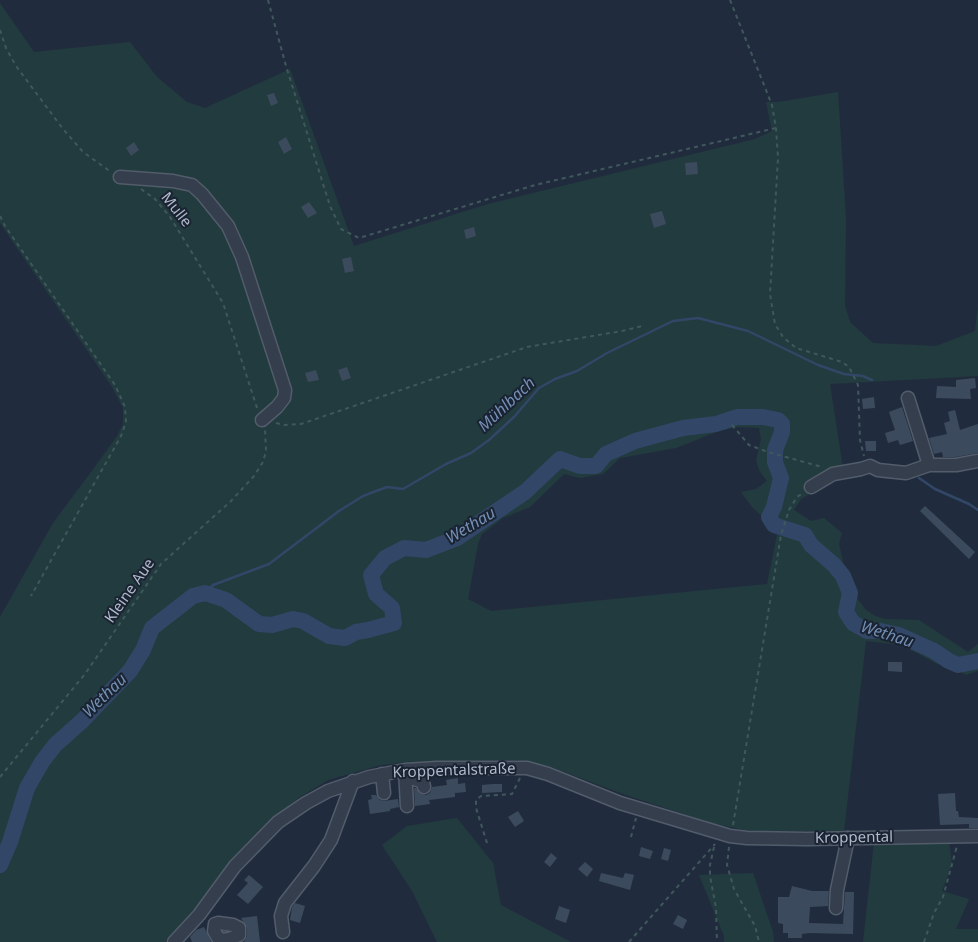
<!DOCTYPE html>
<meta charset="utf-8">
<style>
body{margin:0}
canvas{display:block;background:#202c3d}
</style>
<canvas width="978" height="942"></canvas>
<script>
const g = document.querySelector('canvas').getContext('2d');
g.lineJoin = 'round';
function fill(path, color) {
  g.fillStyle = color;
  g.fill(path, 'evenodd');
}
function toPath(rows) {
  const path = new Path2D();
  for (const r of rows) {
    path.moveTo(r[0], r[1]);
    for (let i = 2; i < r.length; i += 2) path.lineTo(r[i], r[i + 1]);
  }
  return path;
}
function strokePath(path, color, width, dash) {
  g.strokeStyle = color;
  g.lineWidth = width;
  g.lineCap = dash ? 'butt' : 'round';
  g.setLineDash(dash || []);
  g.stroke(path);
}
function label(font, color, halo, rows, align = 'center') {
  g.font = font + ' "Noto Sans",sans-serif';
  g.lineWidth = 4;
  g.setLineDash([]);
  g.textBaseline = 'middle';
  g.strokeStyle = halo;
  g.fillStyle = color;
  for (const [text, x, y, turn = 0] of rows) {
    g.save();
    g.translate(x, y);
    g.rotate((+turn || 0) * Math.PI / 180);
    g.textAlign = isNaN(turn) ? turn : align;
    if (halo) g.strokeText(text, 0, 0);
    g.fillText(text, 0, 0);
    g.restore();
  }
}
fill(toPath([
 [0,3,34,52,130,42,157,77,187,102,205,108,290,69,354,246,488,204,755,139,772,131,766,102,779,102,838,92,846,218,845,306,850,322,873,343,936,346,975,331,978,305,978,376,830,384,844,475,801,499,794,510,811,521,824,518,842,533,839,544,844,566,850,576,857,598,865,609,875,616,885,619,919,620,968,652,978,644,978,671,966,675,957,670,937,664,919,654,900,645,866,641,844,831,749,831,711,823,626,795,551,767,535,766,519,760,408,762,381,765,328,780,300,797,268,823,232,861,197,906,165,942,0,942,0,617,53,523,91,472,117,436,123,424,123,408,112,387,0,223],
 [737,427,759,428,761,439,756,461,760,472,767,481,756,489,741,492,752,507,764,518,769,529,777,535,767,584,491,611,468,599,478,544,482,534,503,518,530,507,564,474,580,478,603,474,620,458,676,448,719,431],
 [457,818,493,863,501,905,571,942,437,942,412,891,382,845,407,826],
 [875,833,949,841,952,865,942,891,969,899,956,929,978,929,978,942,863,942],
 [753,873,773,932,774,942,724,942,724,936,699,875]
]), '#223b3e');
strokePath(toPath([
 [919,478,935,489,969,504,978,510],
 [205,593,213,585,269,564,339,511,363,496,387,487,403,489,446,464,471,453,489,440,514,417,539,388,555,379,577,371,607,353,673,321,698,318,748,331,818,365,844,374,863,376,872,380]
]), '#324767', 2.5);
strokePath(toPath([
 [0,865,10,842,27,788,42,762,55,745,82,721,130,671,143,650,152,628,193,596,205,593,226,600,259,624,272,625,293,619,303,621,329,636,345,638,356,632,368,630,394,623,392,608,376,594,371,575,385,558,404,548,426,550,457,538,525,492,560,459,580,466,596,466,606,454,635,441,683,428,716,424,737,417,763,417,778,420,782,424,782,432,775,450,775,462,781,478,774,507,769,517,774,525,805,535,811,545,834,565,843,576,850,593,846,612,853,623,867,631,881,631,899,635,934,651,949,661,958,665,978,661]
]), '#324767', 16);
fill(toPath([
 [274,93,278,103,271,106,267,95],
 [286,137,292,149,284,154,278,142],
 [134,142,139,150,131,156,126,148],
 [697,162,698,174,686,175,685,163],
 [309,202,317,213,308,218,301,207],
 [662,211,666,224,654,228,650,214],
 [474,227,476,236,466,239,464,230],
 [351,257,354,271,345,273,342,259],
 [347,367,351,378,342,381,338,370],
 [316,370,319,380,308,382,305,373],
 [975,378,976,388,970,389,971,399,936,398,937,386,956,387,956,380],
 [874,397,875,408,863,409,862,399],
 [902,407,913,441,900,445,898,440,888,443,885,433,895,430,889,412],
 [955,410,960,430,978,424,978,453,955,457,943,457,942,452,934,454,929,438,947,434,944,423,950,421,948,412],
 [865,441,876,441,876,451,866,451],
 [925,506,975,552,969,559,920,511],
 [888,662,902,662,902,672,888,671],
 [458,778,458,784,465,783,466,792,455,793,455,797,429,800,430,804,415,806,414,788,416,788,421,794,426,795,430,793,432,787,447,785,446,780],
 [493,784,502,784,502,792,482,793,482,785],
 [955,793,956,811,958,811,959,817,978,818,978,828,969,828,969,824,940,825,938,794],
 [371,795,376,795,380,800,384,801,398,799,399,807,390,809,390,811,370,814,368,800,372,799],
 [518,811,524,821,515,827,508,817],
 [641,847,653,851,650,859,639,856],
 [664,848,671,850,668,861,661,859],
 [551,853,557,858,550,867,544,862],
 [585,862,593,869,587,877,578,869],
 [601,873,623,878,625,873,634,875,630,890,599,881],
 [249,875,263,887,248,904,237,895,248,883,244,880],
 [792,886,812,891,829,891,828,906,810,907,809,923,843,924,845,892,854,892,853,934,809,933,802,934,802,938,788,938,788,933,783,933,783,924,778,923,778,897,789,897],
 [295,903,305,906,300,923,290,920,292,907],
 [559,906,570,910,566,923,555,919],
 [678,915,687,920,683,929,673,924],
 [257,916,260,942,244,942,247,936,247,928,241,918],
 [204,927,211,942,192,942,190,937,196,930]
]), '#3c4a5d');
const minor = toPath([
 [120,177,173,181,192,185,202,194,228,226,242,257,285,390,284,398,277,407,262,420],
 [908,398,929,465],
 [811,487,833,474,861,469,870,466,878,470,906,473,929,465,956,465,978,461],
 [405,770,407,806],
 [382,774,384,793],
 [406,776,423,782,424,787],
 [836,908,837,890,848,838],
 [218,923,233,925,239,928,239,935,229,939,223,940,218,938,214,931,215,924,218,923],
 [283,932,281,916,285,903,314,866,331,840,353,781],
 [174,942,199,915,235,866,278,822,306,803,328,791,369,777,405,770,437,768,527,768,548,774,620,803,730,836,747,838,807,839,978,836]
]);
strokePath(minor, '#525c6b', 15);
strokePath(toPath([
 [268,0,286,66,330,206,341,229,359,238,535,185,776,128],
 [730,0,772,105,776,128,778,158,770,294,775,324,783,337,796,348,842,362,849,367,858,385,860,440,864,456],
 [0,30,6,48,16,66,63,129,83,152,111,172],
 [141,189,155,199,170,217,223,303,258,411],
 [0,216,5,226,115,385,125,407,126,422,121,436,31,596],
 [276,423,284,425,301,424,527,347,622,331,642,326],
 [732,425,749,445,768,452,822,467],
 [0,777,85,674,161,564,231,501,254,476,263,462,266,451,265,429],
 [733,825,781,535,789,510,797,497,803,493],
 [631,837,636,818],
 [487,843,476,808,476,800,481,796,512,794,520,778],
 [714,847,710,865,710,876,716,908,717,942],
 [729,847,727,865,734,889,755,926,759,942],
 [629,942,715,844],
 [924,942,934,913,943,897,957,846]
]), '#40585b', 2, [4, 4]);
strokePath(minor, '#343e4d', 12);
label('15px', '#b0b9c9', '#1a2332', [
 ["Mulle",176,210,52],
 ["Kleine Aue",130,591,-55],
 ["Kroppentalstraße",454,771,-2],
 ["Kroppental",854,838,-1]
]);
label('italic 16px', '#748fb4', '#1a2332', [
 ["Mühlbach",507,405,-43],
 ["Wethau",471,526,-31],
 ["Wethau",887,635,18],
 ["Wethau",105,696,-44]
]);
</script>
